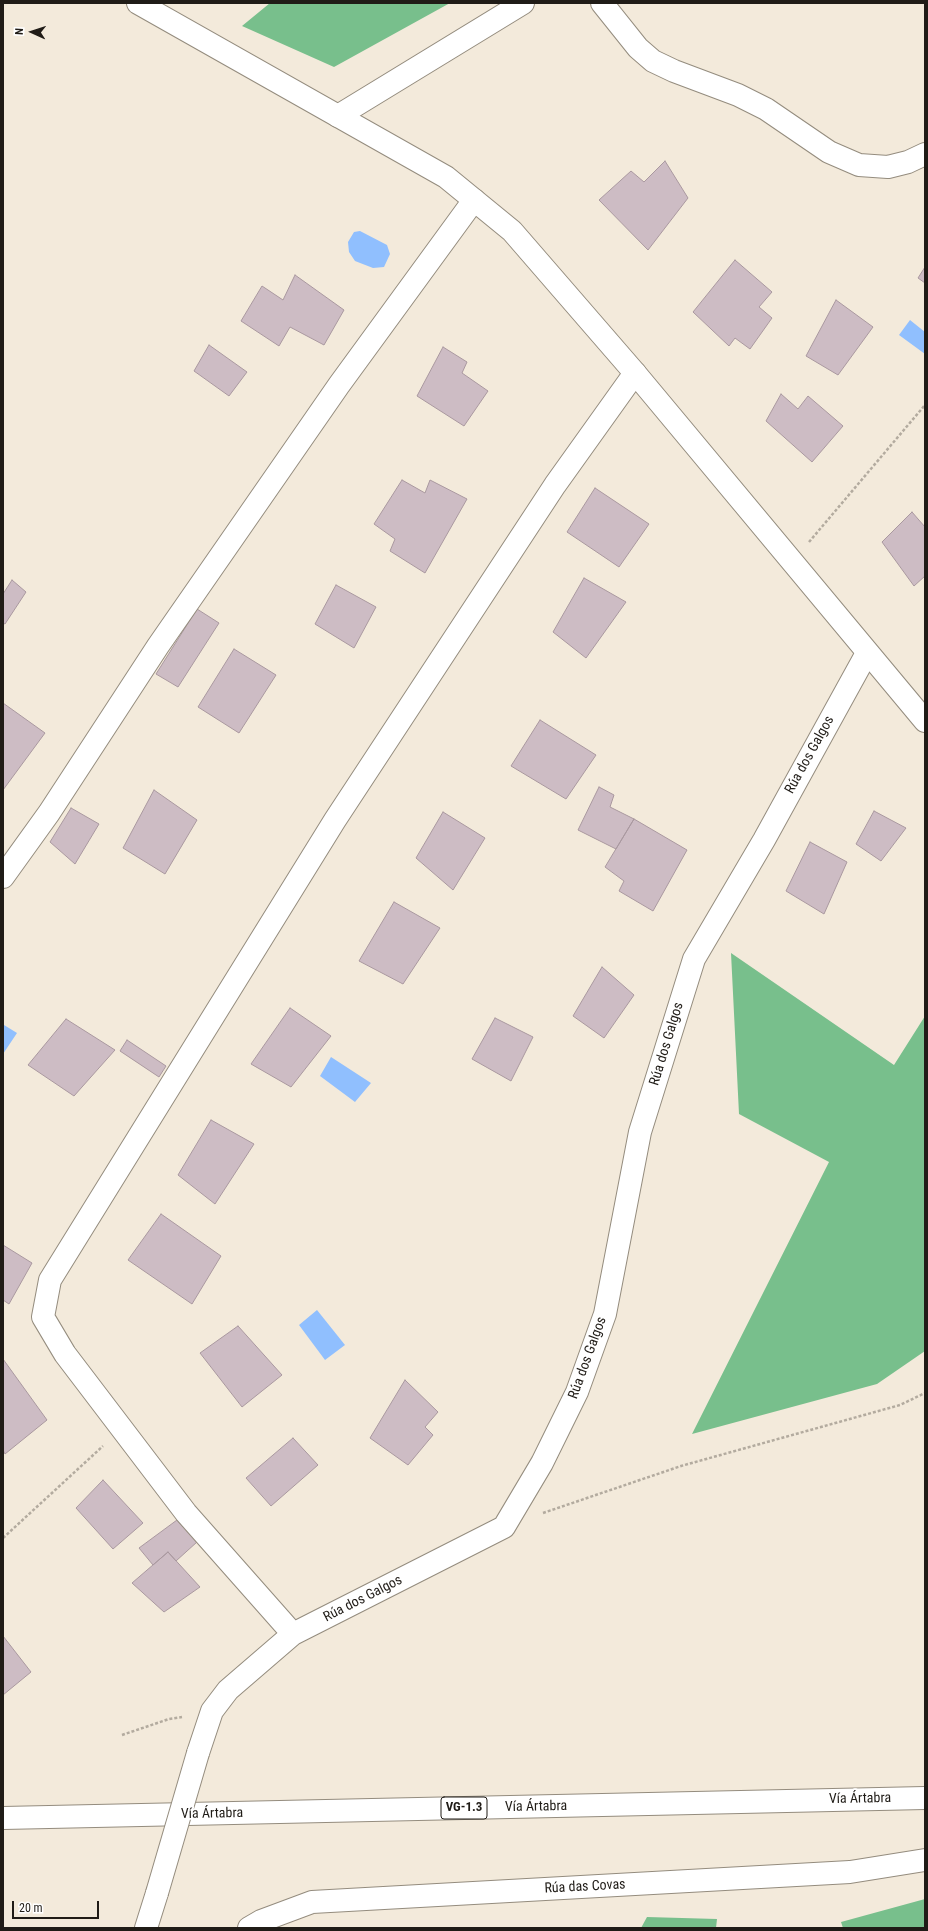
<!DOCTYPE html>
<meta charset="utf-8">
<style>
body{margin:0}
#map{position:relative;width:928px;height:1931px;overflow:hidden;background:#f3eadb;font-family:"Roboto Condensed",sans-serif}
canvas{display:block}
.frame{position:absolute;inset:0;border:4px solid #201c17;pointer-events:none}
.north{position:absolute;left:12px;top:12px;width:40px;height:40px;-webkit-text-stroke:3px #fff;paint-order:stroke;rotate:273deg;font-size:11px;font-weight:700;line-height:16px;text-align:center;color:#201c17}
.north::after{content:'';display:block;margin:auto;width:14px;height:18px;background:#201c17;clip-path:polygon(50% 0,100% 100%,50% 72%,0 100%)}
.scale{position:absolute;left:12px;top:1901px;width:87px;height:18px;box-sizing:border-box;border:2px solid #201c17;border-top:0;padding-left:5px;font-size:12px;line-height:14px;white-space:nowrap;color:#201c17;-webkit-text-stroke:3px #fff;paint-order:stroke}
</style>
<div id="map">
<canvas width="928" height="1931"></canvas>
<div class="frame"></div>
<div class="north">N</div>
<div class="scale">20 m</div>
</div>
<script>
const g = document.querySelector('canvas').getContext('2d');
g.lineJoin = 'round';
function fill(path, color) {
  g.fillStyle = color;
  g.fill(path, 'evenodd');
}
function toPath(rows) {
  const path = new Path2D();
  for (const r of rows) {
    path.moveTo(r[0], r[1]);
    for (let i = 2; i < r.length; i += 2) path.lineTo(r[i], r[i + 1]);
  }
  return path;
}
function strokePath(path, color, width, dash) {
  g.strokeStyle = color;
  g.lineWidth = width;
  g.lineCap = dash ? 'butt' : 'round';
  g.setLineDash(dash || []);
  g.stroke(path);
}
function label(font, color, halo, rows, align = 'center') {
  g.font = font + ' "Roboto Condensed",sans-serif';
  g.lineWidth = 3.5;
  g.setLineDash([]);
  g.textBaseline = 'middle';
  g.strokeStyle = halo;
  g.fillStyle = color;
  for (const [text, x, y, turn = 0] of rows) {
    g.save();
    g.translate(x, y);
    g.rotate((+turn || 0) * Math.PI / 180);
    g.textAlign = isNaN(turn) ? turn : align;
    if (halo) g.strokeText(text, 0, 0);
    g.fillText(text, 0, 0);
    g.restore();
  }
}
fill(toPath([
 [270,3,450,3,334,67,242,26],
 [731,953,894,1065,925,1016,925,1351,877,1384,692,1434,829,1162,739,1114],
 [925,1899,925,1928,843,1928,841,1922],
 [647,1917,717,1919,716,1928,641,1928]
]), '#78bf8c');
fill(toPath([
 [360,231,387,245,390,254,384,267,373,268,355,261,349,252,348,242,354,232],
 [910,320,925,332,925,354,899,335],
 [4,1025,17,1033,3,1054,3,1027],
 [331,1057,371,1083,355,1102,320,1076],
 [317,1310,345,1345,325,1360,299,1325]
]), '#90bffe');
const building = toPath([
 [665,161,688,198,648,250,599,200,631,171,644,182,665,161],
 [735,260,772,292,759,307,772,318,750,349,735,338,729,346,693,312,735,260],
 [925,267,925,283,918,278,925,267],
 [295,275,344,310,324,345,290,327,279,346,241,321,262,286,283,300,295,275],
 [836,300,873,327,838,375,806,356,836,300],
 [209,345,247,372,229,396,194,371,209,345],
 [443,347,467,362,462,373,488,391,464,426,417,396,443,347],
 [781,394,798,409,808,396,843,426,812,462,766,421,781,394],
 [402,480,425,493,430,480,467,499,425,573,390,551,395,539,374,524,402,480],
 [595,488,649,524,619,567,567,532,595,488],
 [912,512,925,527,925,576,914,586,882,542,912,512],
 [584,578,626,602,586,658,553,632,584,578],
 [12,580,26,592,5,624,3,623,3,594,12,580],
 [336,585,376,607,354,648,315,624,336,585],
 [197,609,219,623,178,687,156,674,197,609],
 [234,649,276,675,239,733,198,707,234,649],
 [3,703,45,733,3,790,3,703],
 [540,720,596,755,566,799,511,766,540,720],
 [599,787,614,795,610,807,634,819,616,849,578,830,599,787],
 [154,790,197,820,165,874,123,848,154,790],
 [71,808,99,824,75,864,50,842,71,808],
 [874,811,906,828,881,861,856,844,874,811],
 [443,812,485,838,453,890,416,858,443,812],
 [634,819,687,850,653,911,619,891,624,881,605,867,634,819],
 [810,842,847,862,824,914,786,891,810,842],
 [394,902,440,928,403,984,359,961,394,902],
 [602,967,634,995,604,1038,573,1016,602,967],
 [290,1008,331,1036,291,1087,251,1064,290,1008],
 [495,1018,533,1037,511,1081,472,1059,495,1018],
 [66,1019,115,1050,74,1096,28,1065,66,1019],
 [127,1040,166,1066,159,1077,120,1051,127,1040],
 [211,1120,254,1144,215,1204,178,1175,211,1120],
 [161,1214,221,1256,192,1304,128,1260,161,1214],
 [3,1245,32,1263,9,1304,3,1300,3,1245],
 [238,1326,282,1375,242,1407,200,1353,238,1326],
 [3,1359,47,1420,5,1454,3,1450,3,1359],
 [405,1380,438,1412,425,1427,433,1435,408,1465,370,1438,405,1380],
 [293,1438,318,1465,271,1506,246,1478,293,1438],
 [103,1480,143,1523,113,1549,76,1508,103,1480],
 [177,1520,197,1542,176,1561,168,1552,153,1565,139,1548,177,1520],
 [168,1552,200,1587,164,1612,132,1583,168,1552],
 [3,1636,31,1672,3,1695,3,1636]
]);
fill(building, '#cdbcc4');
strokePath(building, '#a9989f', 1);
const street = toPath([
 [602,3,638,48,653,61,674,71,738,95,766,109,829,152,859,165,888,167,908,162,925,154],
 [338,116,523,3],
 [3,877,49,813,158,646,339,385,474,200],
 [293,1634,186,1513,65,1354,43,1317,50,1280,335,820,555,485,635,373],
 [198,1753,212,1711,228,1690,293,1634,504,1527,542,1463,577,1392,605,1314,640,1132,694,959,764,840,867,653],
 [146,1928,157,1893],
 [249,1928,261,1921,312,1902,850,1872,925,1860]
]);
const secondary = toPath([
 [138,3,446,177,512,231,635,373,925,721]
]);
const highway = toPath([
 [3,1818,925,1798]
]);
strokePath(street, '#948c7e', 24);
strokePath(secondary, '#948c7e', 24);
strokePath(highway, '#948c7e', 24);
strokePath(toPath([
 [809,542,925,405],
 [543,1513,681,1466,900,1405,925,1393],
 [3,1538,103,1446],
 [122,1735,169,1719,182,1717]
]), '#b3ab9f', 2.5, [3, 2]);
strokePath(street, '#fff', 22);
strokePath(secondary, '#fff', 22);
strokePath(highway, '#fff', 22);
const streetBridge = toPath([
 [157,1893,198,1753]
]);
strokePath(streetBridge, '#948c7e', 24, []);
strokePath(streetBridge, '#fff', 22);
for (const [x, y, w] of [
 [464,1808,46]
]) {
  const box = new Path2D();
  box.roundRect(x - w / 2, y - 11, w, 22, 3);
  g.fillStyle = '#fff';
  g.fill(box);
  strokePath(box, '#201c17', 1);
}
label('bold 13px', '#201c17', null, [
 ["VG-1.3",464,1808]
]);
label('14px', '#201c17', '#fff', [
 ["Rúa dos Galgos",810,755,-61],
 ["Rúa dos Galgos",667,1044,-73],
 ["Rúa dos Galgos",588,1358,-70],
 ["Rúa dos Galgos",363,1599,-27],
 ["Vía Ártabra",860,1799,-1],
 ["Vía Ártabra",536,1807,-1],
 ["Vía Ártabra",212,1814,-1],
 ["Rúa das Covas",585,1887,-3]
]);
</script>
